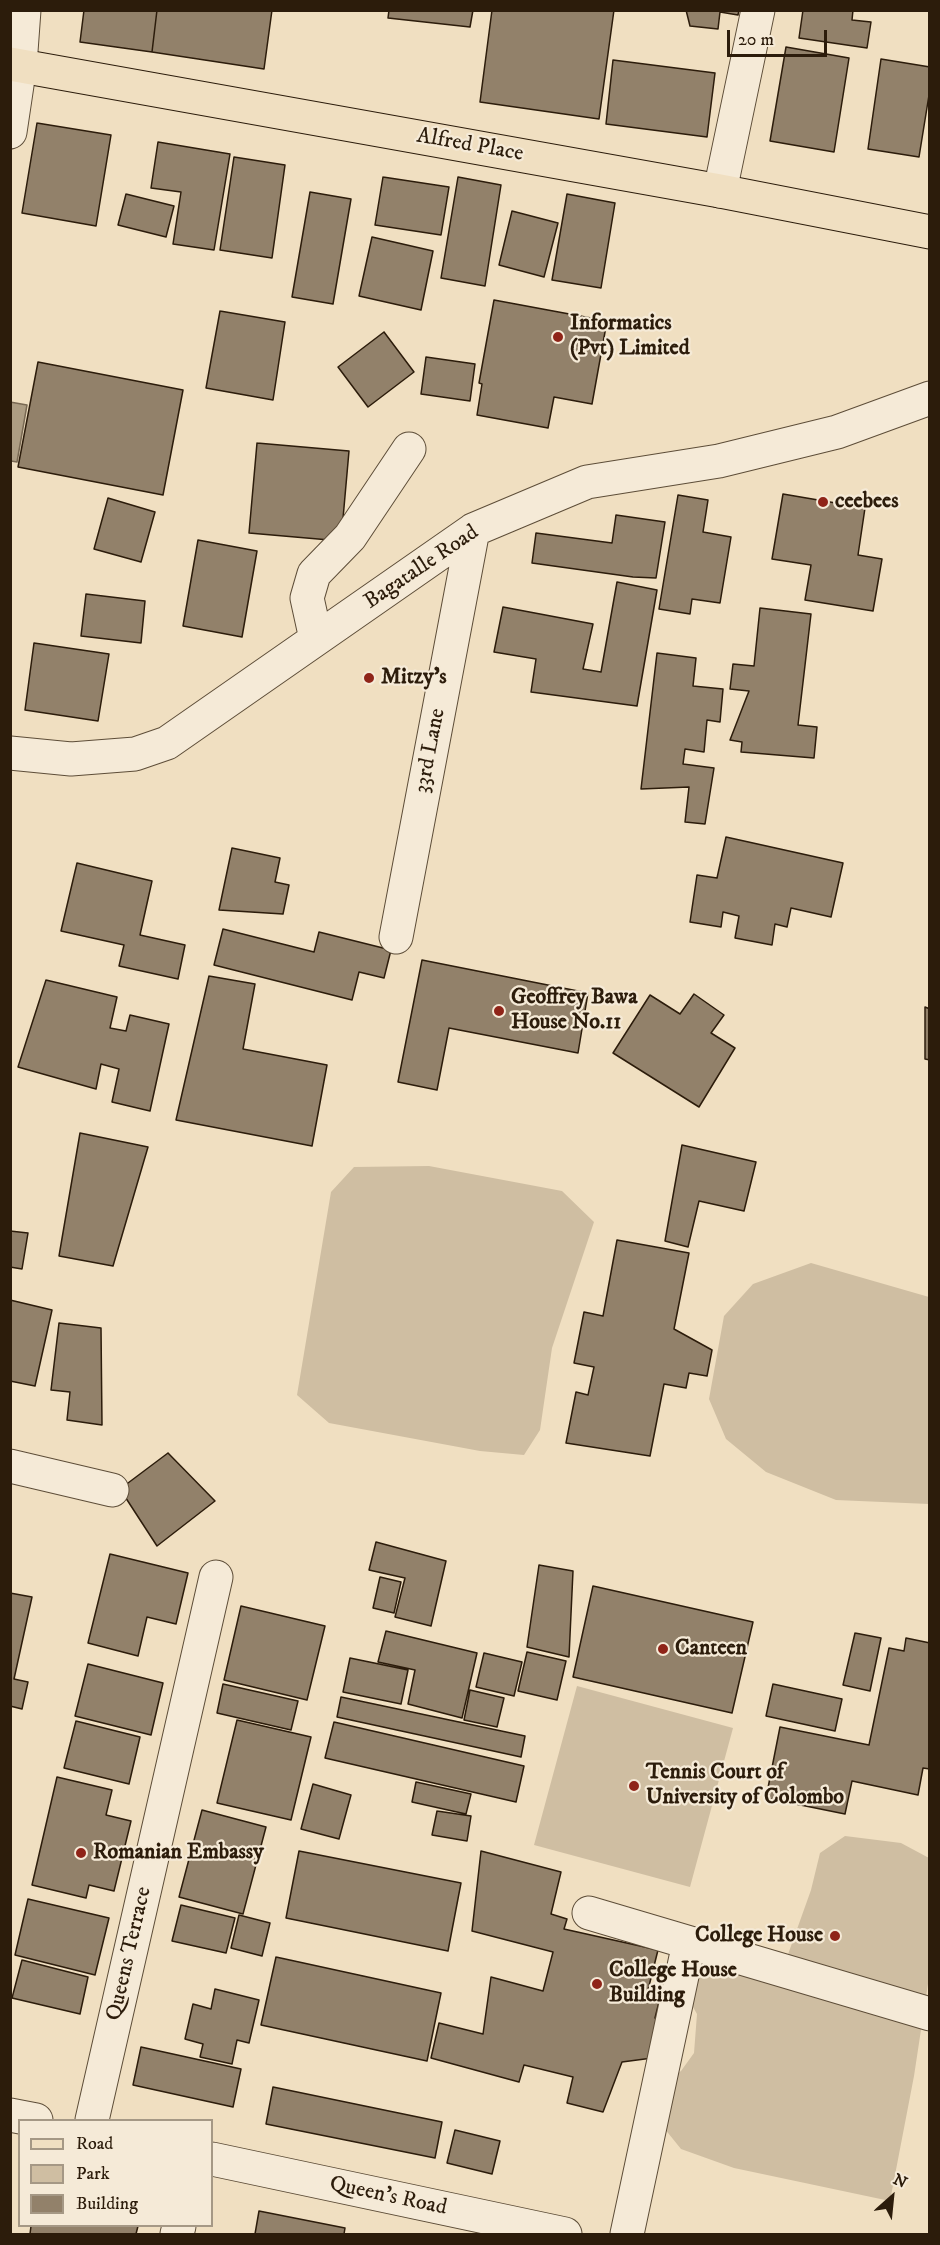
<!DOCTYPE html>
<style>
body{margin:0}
#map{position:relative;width:940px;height:2245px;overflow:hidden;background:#f0dfc1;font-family:"IM FELL DW Pica",serif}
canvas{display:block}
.frame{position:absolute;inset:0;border:12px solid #2c1c0b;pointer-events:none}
.legend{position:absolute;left:18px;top:2119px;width:195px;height:108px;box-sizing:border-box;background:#f5ead7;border:2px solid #a59885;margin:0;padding:8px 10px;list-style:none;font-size:18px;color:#2c1c0b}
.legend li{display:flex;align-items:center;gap:12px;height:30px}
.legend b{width:30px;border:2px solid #a59885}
.north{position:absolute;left:862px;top:2167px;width:60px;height:60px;-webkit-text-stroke:4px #f5ead7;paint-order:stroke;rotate:27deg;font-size:16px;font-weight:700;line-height:24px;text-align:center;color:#2c1c0b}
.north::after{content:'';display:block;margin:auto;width:21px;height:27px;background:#2c1c0b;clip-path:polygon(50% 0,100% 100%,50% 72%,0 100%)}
.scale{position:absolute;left:727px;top:30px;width:100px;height:27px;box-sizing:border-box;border:3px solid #2c1c0b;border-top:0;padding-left:8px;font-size:18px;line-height:21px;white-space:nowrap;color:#2c1c0b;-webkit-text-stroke:4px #f5ead7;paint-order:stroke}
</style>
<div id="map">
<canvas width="940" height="2245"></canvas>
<div class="frame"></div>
<ul class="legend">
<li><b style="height:8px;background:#f0dfc1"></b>Road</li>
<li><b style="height:16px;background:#cfbea2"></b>Park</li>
<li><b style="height:16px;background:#92816a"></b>Building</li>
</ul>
<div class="north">N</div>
<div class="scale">20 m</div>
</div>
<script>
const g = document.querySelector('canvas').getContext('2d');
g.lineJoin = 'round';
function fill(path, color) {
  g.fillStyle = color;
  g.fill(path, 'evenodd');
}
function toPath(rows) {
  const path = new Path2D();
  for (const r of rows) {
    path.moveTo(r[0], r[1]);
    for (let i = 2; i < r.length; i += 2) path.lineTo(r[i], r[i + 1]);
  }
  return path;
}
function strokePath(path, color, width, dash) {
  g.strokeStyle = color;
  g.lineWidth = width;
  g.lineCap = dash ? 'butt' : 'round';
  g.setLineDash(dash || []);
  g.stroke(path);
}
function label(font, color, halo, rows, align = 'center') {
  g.font = font + ' "IM FELL DW Pica",serif';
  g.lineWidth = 4.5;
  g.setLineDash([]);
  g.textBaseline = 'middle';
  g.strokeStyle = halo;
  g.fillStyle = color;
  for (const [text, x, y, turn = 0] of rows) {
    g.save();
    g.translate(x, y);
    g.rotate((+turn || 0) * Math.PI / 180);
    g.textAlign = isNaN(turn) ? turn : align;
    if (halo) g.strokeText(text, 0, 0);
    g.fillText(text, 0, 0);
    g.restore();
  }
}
fill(toPath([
 [429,1166,562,1191,594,1222,552,1348,540,1430,524,1455,480,1451,329,1423,297,1395,331,1192,354,1167],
 [811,1263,929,1297,929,1504,836,1500,766,1472,726,1439,709,1399,724,1316,753,1284],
 [577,1686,733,1728,690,1887,534,1845],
 [845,1836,901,1843,929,1858,929,1977,914,2076,890,2201,734,2168,681,2149,660,2123,668,2080,681,2071,694,2053,697,2014,689,2000,692,1979,711,1954,786,1960,811,1890,820,1853]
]), '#cfbea2');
const water = toPath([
 [10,402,27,405,17,462,11,461,10,402]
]);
fill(water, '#ad9d83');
strokePath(water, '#796953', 1.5);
const building = toPath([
 [84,10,157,10,152,52,80,42,84,10],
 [157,10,272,10,264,69,152,52,157,10],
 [389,10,473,10,470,27,388,18,389,10],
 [492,10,614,10,599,119,480,102,492,10],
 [686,10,739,10,738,15,720,12,718,29,690,26,686,10],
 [803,10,853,10,852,20,871,22,867,48,799,38,803,10],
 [786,47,849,58,834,152,770,141,786,47],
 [881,59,930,67,930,89,919,157,868,149,881,59],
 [613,60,715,73,707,137,606,124,613,60],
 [37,123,111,135,96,226,22,213,37,123],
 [158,142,230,154,214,250,173,244,181,192,151,188,158,142],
 [234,157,285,165,272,258,220,250,234,157],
 [383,177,449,187,441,235,375,225,383,177],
 [458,177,501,185,485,286,441,278,458,177],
 [310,192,351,199,333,304,292,297,310,192],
 [126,194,174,206,166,237,118,225,126,194],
 [567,194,615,203,601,288,552,280,567,194],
 [512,211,558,223,544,277,499,265,512,211],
 [372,237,433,251,421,310,359,296,372,237],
 [494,300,607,321,592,404,554,397,548,428,477,415,482,384,479,383,494,300],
 [220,311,285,322,273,400,206,388,220,311],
 [384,332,414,372,368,407,338,367,384,332],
 [426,357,475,364,470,401,421,394,426,357],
 [38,362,183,390,163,495,18,467,38,362],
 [257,443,349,451,341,541,249,533,257,443],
 [783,494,865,508,858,555,882,559,873,611,805,600,811,565,772,559,783,494],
 [678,495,708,500,703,532,731,537,720,603,692,599,690,614,659,609,678,495],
 [108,498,155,512,141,562,94,549,108,498],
 [616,515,665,522,656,578,633,577,532,563,536,533,612,543,616,515],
 [198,540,257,551,242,637,183,626,198,540],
 [617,582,657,590,637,706,531,692,536,659,494,652,503,607,593,624,583,669,601,672,617,582],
 [86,594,145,601,141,643,81,636,86,594],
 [760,608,811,614,798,725,817,727,814,758,741,752,742,742,730,740,749,691,730,689,733,664,754,666,760,608],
 [34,643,109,654,98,721,25,710,34,643],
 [657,653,696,658,693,686,723,689,720,722,707,720,704,752,685,749,683,764,714,768,705,824,685,822,689,787,641,789,657,653],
 [726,837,843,863,831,917,791,908,787,927,775,924,772,945,735,938,739,916,723,912,721,927,690,922,697,875,717,878,726,837],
 [232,848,280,858,275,882,289,885,283,914,219,910,232,848],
 [77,863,152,881,140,935,185,945,178,979,119,966,124,945,61,931,77,863],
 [223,929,314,952,319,932,391,950,384,978,359,972,352,1000,214,965,223,929],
 [422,960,588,993,578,1053,449,1028,437,1090,398,1082,422,960],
 [209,976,255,984,243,1049,327,1065,312,1146,176,1120,209,976],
 [46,980,117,997,110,1028,126,1031,130,1015,169,1024,150,1111,112,1102,119,1069,101,1064,96,1089,18,1067,46,980],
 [694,994,724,1015,711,1033,735,1048,699,1107,613,1053,650,995,680,1014,694,994],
 [925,1007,930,1009,930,1060,925,1059,925,1007],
 [80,1133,148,1147,113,1266,59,1256,80,1133],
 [682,1145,756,1162,744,1211,699,1201,688,1247,665,1241,682,1145],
 [10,1231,28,1233,22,1269,10,1267,10,1231],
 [617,1240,689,1253,674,1329,712,1350,707,1376,689,1373,686,1388,664,1384,650,1456,566,1443,576,1392,588,1395,594,1367,574,1363,584,1312,603,1316,617,1240],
 [10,1300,52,1310,35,1386,10,1381,10,1300],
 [59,1323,101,1328,102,1425,67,1420,70,1392,51,1390,59,1323],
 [168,1453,215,1501,157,1546,120,1489,168,1453],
 [376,1542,446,1561,431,1626,395,1617,405,1578,369,1570,376,1542],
 [110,1554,188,1573,176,1624,147,1617,138,1656,88,1643,110,1554],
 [539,1565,573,1571,569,1657,527,1647,539,1565],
 [380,1577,401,1582,394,1613,373,1608,380,1577],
 [593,1586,753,1622,732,1713,573,1677,593,1586],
 [10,1593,32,1597,14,1679,28,1682,22,1709,10,1706,10,1593],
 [241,1606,325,1626,307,1700,224,1680,241,1606],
 [386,1631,477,1653,462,1718,408,1704,415,1670,378,1662,386,1631],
 [855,1633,881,1638,870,1691,843,1685,855,1633],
 [906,1638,930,1643,930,1769,923,1768,918,1795,852,1781,845,1814,766,1798,780,1727,869,1745,889,1648,904,1651,906,1638],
 [527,1652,566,1661,557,1700,518,1691,527,1652],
 [484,1653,522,1662,514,1696,476,1687,484,1653],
 [350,1658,408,1670,401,1704,343,1692,350,1658],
 [88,1664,163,1683,151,1735,75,1716,88,1664],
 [223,1684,298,1701,291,1730,217,1713,223,1684],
 [773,1684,842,1699,835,1731,766,1716,773,1684],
 [470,1690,504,1698,497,1727,464,1720,470,1690],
 [341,1697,525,1736,521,1757,337,1717,341,1697],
 [237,1720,311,1737,291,1820,217,1803,237,1720],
 [76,1721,140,1737,129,1784,64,1768,76,1721],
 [334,1722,524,1766,516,1802,325,1758,334,1722],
 [57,1777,112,1790,106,1815,131,1821,114,1891,89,1885,86,1898,32,1885,57,1777],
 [416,1782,471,1794,466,1814,412,1802,416,1782],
 [313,1784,351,1795,339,1839,301,1829,313,1784],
 [202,1810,266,1827,243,1914,179,1897,202,1810],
 [437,1811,471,1816,467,1841,432,1835,437,1811],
 [299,1851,461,1883,448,1951,286,1918,299,1851],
 [481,1851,561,1872,551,1914,567,1919,564,1929,658,1950,647,1994,660,1998,655,2018,670,2024,660,2057,622,2062,603,2112,567,2103,573,2077,524,2065,519,2082,431,2058,439,2023,483,2034,491,1977,543,1991,553,1952,472,1931,481,1851],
 [28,1899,109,1918,95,1975,15,1955,28,1899],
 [181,1905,235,1918,226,1953,172,1941,181,1905],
 [239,1915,270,1923,262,1956,231,1948,239,1915],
 [276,1957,441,1993,427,2061,261,2025,276,1957],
 [22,1960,88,1977,80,2014,12,1998,22,1960],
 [215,1989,259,2000,249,2043,237,2040,232,2064,200,2057,203,2044,185,2039,193,2004,211,2009,215,1989],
 [141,2047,241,2069,233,2107,133,2085,141,2047],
 [273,2087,442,2122,435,2158,266,2124,273,2087],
 [455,2130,500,2141,492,2174,447,2163,455,2130],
 [259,2211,345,2228,344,2234,255,2234,259,2211],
 [31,2226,138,2226,136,2234,30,2234,31,2226]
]);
fill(building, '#92816a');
strokePath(building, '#2c1c0b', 1.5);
const minor = toPath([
 [10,132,20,65,24,10],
 [720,191,758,10],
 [316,639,307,598,314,574,350,537,409,449],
 [10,753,71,759,135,754,167,743,473,530,587,482,719,461,837,432,930,398],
 [396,937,473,530],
 [10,1466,112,1490],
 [589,1913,930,2014],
 [10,2115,36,2120],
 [92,2120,216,1577],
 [212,2159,565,2234],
 [177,2234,179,2226],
 [627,2234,689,1943]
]);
const major = toPath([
 [10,64,720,191,930,232]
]);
strokePath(minor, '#5d4d38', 35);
strokePath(major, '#2c1c0b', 35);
strokePath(minor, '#f5ead7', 33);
strokePath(major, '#f0dfc1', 33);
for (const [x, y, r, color] of [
 [558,337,6,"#8f2418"],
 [823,502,6,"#8f2418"],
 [369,678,6,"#8f2418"],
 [499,1011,6,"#8f2418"],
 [663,1649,6,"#8f2418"],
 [634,1786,6,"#8f2418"],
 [81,1853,6,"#8f2418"],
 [835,1936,6,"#8f2418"],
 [597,1984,6,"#8f2418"]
]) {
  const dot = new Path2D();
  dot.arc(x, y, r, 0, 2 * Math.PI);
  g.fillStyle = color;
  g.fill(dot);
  strokePath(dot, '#f5ead7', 2);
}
label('22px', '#2c1c0b', '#f5ead7', [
 ["Alfred Place",470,146,10],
 ["Bagatalle Road",422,568,-34],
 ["33rd Lane",431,751,-79],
 ["Queens Terrace",130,1954,-77],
 ["Queen's Road",388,2197,12]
]);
label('bold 22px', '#2c1c0b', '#f5ead7', [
 ["Informatics",570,324],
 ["(Pvt) Limited",570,349],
 ["ceebees",835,502],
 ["Mitzy's",381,678],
 ["Geoffrey Bawa",511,998],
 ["House No.11",511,1023],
 ["Canteen",675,1649],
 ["Tennis Court of",646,1773],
 ["University of Colombo",646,1798],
 ["Romanian Embassy",93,1853],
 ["College House",823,1936,"right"],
 ["College House",609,1971],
 ["Building",609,1996]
], 'left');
</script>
